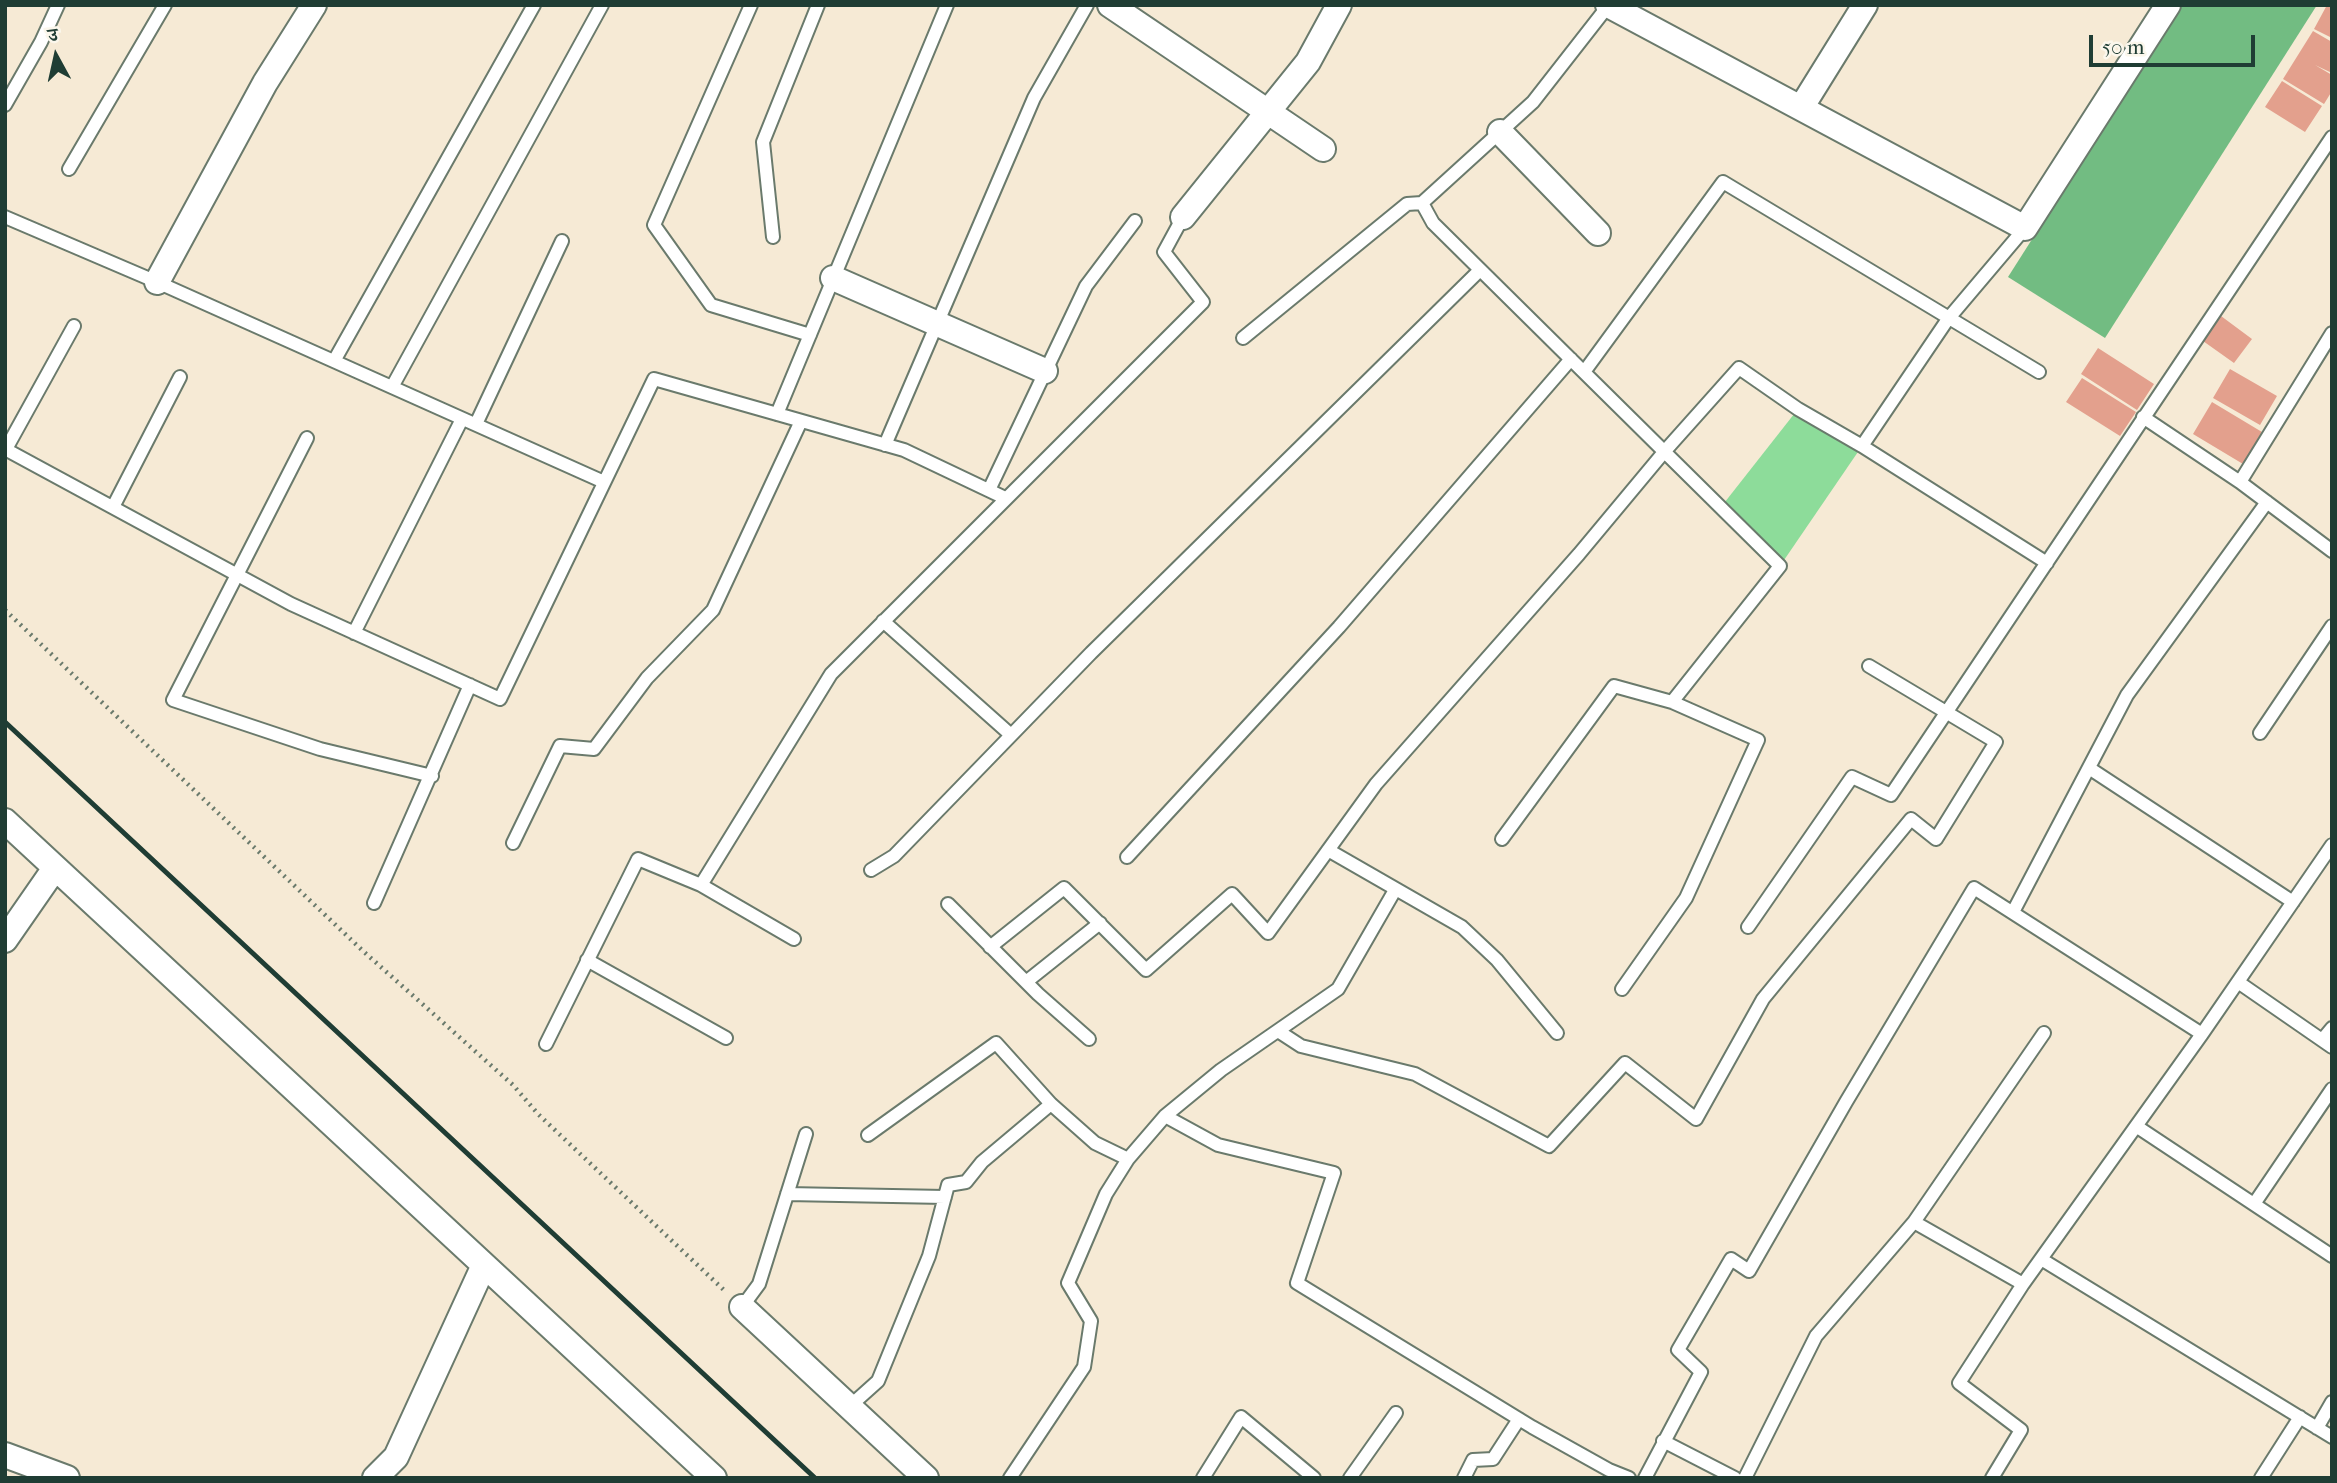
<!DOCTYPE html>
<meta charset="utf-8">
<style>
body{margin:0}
#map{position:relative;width:2337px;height:1483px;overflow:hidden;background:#f6ead5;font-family:"IM FELL French Canon","Noto Serif Devanagari",serif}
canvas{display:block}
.frame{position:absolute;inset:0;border:7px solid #1f3d34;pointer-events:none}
.north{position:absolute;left:21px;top:21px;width:70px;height:70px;-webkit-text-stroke:5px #fbf7ec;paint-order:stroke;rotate:352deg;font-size:19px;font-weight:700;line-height:28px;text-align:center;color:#1f3d34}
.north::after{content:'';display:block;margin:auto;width:24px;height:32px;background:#1f3d34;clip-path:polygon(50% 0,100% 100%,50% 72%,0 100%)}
.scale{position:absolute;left:2089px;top:35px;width:166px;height:32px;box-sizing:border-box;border:4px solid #1f3d34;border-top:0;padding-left:9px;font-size:21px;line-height:24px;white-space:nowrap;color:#1f3d34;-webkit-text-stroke:5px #fbf7ec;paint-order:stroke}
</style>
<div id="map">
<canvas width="2337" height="1483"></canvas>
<div class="frame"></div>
<div class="north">उ</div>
<div class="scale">50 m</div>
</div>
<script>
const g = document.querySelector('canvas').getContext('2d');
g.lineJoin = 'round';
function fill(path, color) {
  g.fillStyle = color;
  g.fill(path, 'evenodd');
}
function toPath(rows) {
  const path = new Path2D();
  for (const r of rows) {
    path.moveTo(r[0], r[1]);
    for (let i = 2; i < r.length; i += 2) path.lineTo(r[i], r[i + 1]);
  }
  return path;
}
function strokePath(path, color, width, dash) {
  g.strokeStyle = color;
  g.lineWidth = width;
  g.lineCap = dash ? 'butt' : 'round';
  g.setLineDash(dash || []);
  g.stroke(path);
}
fill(toPath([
 [1798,409,1862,446,1780,566,1721,507]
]), '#8ddc9a');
fill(toPath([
 [2181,5,2317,5,2105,338,2008,277]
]), '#72bc82');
fill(toPath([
 [2327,5,2332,5,2332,38,2314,29],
 [2313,31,2332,42,2332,73,2315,65,2332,75,2332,91,2324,104,2283,79],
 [2282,81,2322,106,2305,132,2265,107],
 [2221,316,2252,339,2234,363,2203,341],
 [2098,348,2154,384,2137,410,2081,374],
 [2230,369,2277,396,2260,425,2213,398],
 [2082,378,2136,412,2120,436,2066,402],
 [2212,402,2262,432,2243,464,2193,434]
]), '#e3a08d');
const service = toPath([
 [751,5,654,225,711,305,810,335],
 [5,105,41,42,58,5],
 [69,169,165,5],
 [1422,203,1433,223,1780,566,1672,702],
 [5,217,157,282,604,482],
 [773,237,763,142,818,5],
 [1243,338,1407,204,1422,203,1533,102,1608,6],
 [334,361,534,5],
 [1584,372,1723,182,2039,372],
 [392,387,602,5],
 [777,414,947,5],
 [2143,417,2240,482,2332,551],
 [476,424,562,241],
 [307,438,173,700,320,749,432,776],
 [885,445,1034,98,1087,5],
 [1862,446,1948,319,2025,228],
 [5,449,291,604,500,699,654,379,904,450,1005,498],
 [6,449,74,326],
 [2240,482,2332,333],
 [989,490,1086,286,1135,221],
 [113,507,180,377],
 [883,621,1011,735],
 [354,633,462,419],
 [2260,733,2332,626],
 [2089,768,2293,902],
 [1502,839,1614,686,1672,702,1758,740,1686,898,1622,989],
 [513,843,560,746,594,749,647,678,713,610,801,421],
 [1328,850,1462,927,1497,960,1557,1033],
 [1127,857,1339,627,1571,359],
 [871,870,894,856,1091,653,1480,270],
 [701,885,831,674,1203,302,1164,252,1183,217],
 [374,903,470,685],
 [948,904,1038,994,1089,1039],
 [2013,912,2127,695,2267,502],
 [1748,927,1852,777,1891,795,2332,137],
 [990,947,1064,888,1146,970,1232,894,1268,933,1376,784,1579,554,1664,452,1739,368,1798,409,1862,446,2047,563],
 [587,960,726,1038],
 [1026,982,1100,923],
 [2238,982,2332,1047],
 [1278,1031,1301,1046,1415,1074,1549,1146,1625,1063,1696,1119,1763,999,1911,819,1936,839,1996,742,1869,666],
 [2322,1040,2332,1028],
 [546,1044,638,859,701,885,794,939],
 [1165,1116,1218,1145,1334,1173,1297,1283,1532,1427,1609,1470,1629,1478],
 [2136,1126,2332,1256],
 [868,1135,996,1043,1051,1104,1095,1143,1128,1159],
 [787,1194,945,1197],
 [2254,1204,2332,1089],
 [1914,1222,2023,1284,2202,1034,2332,845],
 [2041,1259,2332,1437],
 [742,1307,759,1284,806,1134],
 [849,1407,878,1381,929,1256,948,1185,966,1182,982,1162,1051,1104],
 [2317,1428,2332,1402],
 [1663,1441,1735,1478],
 [1010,1478,1084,1367,1091,1321,1068,1283,1106,1194,1128,1159,1165,1116,1221,1070,1338,989,1395,890],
 [1203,1478,1241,1417,1314,1478],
 [1350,1478,1396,1413],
 [1464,1478,1473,1460,1493,1459,1519,1419],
 [1645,1478,1701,1372,1678,1350,1731,1259,1749,1271,1846,1102,1974,888,2202,1034],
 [1745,1478,1816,1336,1914,1222,2044,1033],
 [1992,1478,2021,1430,1959,1383,2023,1284],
 [2261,1478,2300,1417]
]);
const minor = toPath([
 [1110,5,1323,149],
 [1608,5,2025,228,2168,5],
 [1801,108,1865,5],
 [1500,132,1598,233],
 [1183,217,1308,62,1339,5],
 [833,278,1045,371],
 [157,282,265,83,314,5],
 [5,821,714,1478],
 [5,940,55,868],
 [742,1307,926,1478],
 [5,1455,67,1478],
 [375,1478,396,1457,484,1265]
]);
strokePath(service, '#6a7a6c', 16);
strokePath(minor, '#6a7a6c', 28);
strokePath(toPath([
 [5,610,363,951,513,1085,538,1114,726,1292]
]), '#6a7a6c', 4.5, [2, 5]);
strokePath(service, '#fff', 12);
strokePath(minor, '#fff', 24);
strokePath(toPath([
 [5,722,815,1478]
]), '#1f3d34', 5);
</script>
